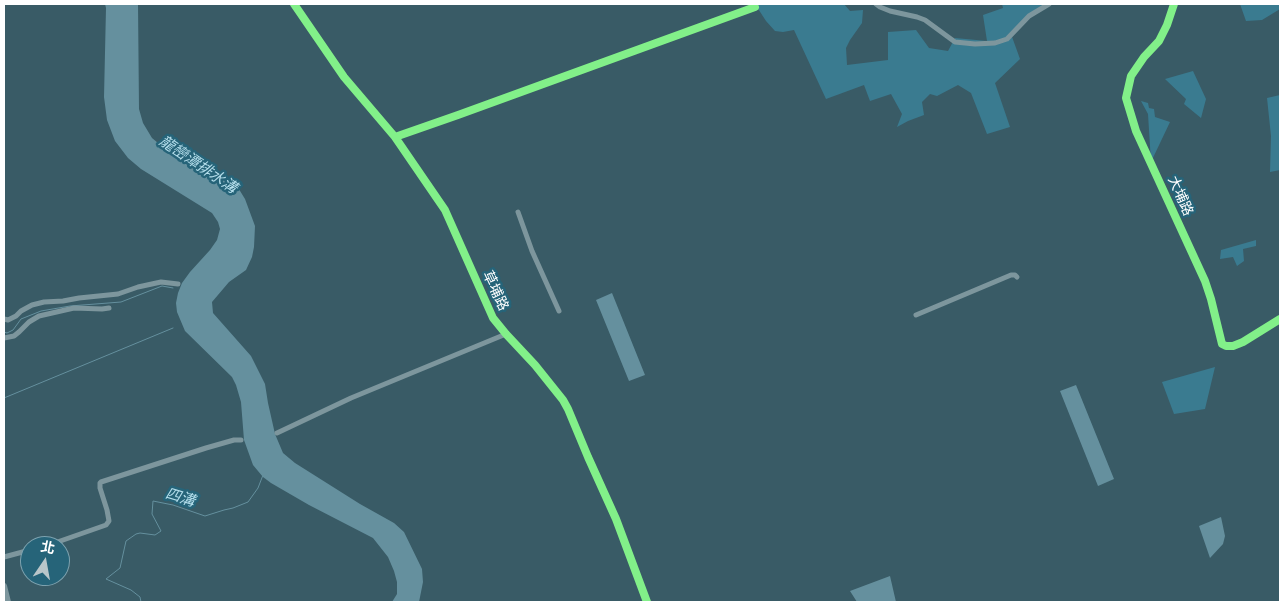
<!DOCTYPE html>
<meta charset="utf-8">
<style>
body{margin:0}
#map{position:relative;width:1284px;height:606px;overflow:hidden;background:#395b66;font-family:Arial,"Noto Sans TC",sans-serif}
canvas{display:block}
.frame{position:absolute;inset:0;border:5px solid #fff;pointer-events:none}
.north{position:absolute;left:20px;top:536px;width:50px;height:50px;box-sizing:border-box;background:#266479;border:1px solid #7da2af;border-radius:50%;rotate:12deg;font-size:14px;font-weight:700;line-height:20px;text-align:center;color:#fff}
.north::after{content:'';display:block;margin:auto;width:18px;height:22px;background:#bac6c9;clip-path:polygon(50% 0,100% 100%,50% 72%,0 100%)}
</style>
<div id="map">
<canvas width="1284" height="606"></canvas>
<div class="frame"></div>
<div class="north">北</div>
</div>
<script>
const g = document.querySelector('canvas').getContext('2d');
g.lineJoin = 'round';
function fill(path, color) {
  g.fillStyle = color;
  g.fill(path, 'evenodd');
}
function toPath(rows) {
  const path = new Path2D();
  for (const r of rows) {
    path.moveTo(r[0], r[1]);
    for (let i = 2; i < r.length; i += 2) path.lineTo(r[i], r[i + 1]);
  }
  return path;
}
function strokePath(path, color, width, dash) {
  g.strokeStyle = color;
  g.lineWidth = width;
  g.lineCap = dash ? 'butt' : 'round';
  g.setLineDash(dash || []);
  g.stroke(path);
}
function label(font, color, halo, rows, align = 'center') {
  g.font = font + ' Arial,"Noto Sans TC",sans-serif';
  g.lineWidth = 5;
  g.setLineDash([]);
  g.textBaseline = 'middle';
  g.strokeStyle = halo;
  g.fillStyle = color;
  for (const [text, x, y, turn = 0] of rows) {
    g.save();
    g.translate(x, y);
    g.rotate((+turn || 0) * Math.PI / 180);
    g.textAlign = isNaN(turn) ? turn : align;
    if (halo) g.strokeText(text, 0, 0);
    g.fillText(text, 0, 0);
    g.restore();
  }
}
fill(toPath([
 [755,4,844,4,850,11,863,10,862,23,850,40,846,48,847,65,888,60,888,32,916,30,929,48,948,51,955,38,987,41,983,15,1003,8,1002,4,1046,4,1011,34,1020,59,995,83,1010,127,987,134,971,93,958,85,937,96,930,94,922,102,924,115,908,121,897,127,902,114,891,94,870,101,864,85,826,99,794,30,783,32,775,31,766,21],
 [1240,4,1280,4,1280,9,1262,20,1246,21],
 [1193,71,1206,99,1201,118,1184,104,1186,99,1165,79],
 [1280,95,1280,170,1270,172,1271,136,1267,98],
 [1141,101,1148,103,1149,108,1154,109,1155,117,1170,122,1151,162,1148,114],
 [1256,240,1256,246,1243,249,1244,261,1237,266,1233,257,1220,259,1221,250],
 [1215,367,1205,409,1174,414,1162,382]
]), '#3a7b90');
fill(toPath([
 [105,4,138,4,139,109,143,123,152,138,164,148,222,175,237,186,245,199,255,226,254,247,252,257,246,270,229,282,212,302,213,313,251,356,265,384,268,403,275,434,283,453,295,463,360,504,394,523,404,532,422,569,423,582,419,602,392,602,397,594,397,582,394,571,388,557,373,538,309,505,271,483,263,477,253,465,244,440,241,402,236,385,232,377,185,331,177,312,176,303,178,293,182,283,190,272,210,250,217,240,220,229,218,222,212,213,141,169,128,158,115,141,107,120,104,97,106,8],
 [612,293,645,375,629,381,596,300],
 [1076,385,1114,479,1098,486,1060,391],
 [1221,517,1225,536,1223,544,1210,558,1199,526],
 [890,576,896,602,857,602,850,591]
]), '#65909e');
strokePath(toPath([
 [4,332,7,333,13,330,21,319,41,311,70,306,121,302,162,286,173,288],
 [4,398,173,328],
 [141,602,140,597,131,590,106,579,120,568,126,541,136,534,140,533,155,535,161,531,152,514,153,501,173,505,205,516,224,510,233,508,248,502,258,488,263,475]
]), '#65909e', 1);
strokePath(toPath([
 [876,4,880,7,890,11,917,17,925,20,955,42,975,44,995,43,1007,39,1029,16,1049,4],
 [1174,4,1167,25,1159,41,1144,57,1131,76,1126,98,1136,131,1205,281,1211,299,1222,344,1226,346,1233,346,1243,342,1280,319],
 [395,137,458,115,755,7],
 [518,212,532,251,559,311],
 [916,315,1011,275,1015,275,1017,277],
 [4,319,8,320,16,316,21,311,32,305,44,302,63,301,79,298,118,294,138,287,161,282,178,284],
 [4,338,14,336,19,332,29,322,39,316,74,308,102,309,109,308],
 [277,433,351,398,506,334],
 [46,546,106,525,109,521,107,510,100,488,100,483,101,482,206,448,234,440,241,440],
 [4,557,30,550]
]), '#7d969d', 5);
strokePath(toPath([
 [294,4,344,77,395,137,445,210,493,318,506,334,535,365,563,400,568,409,588,457,616,519,647,602],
 [4,586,8,602]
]), '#7d969d', 6);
strokePath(toPath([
 [294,4,344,77,395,137,445,210,493,318,506,334,535,365,563,400,568,409,588,457,616,519,647,602],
 [1174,4,1167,25,1159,41,1144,57,1131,76,1126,98,1136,131,1205,281,1211,299,1222,344,1226,346,1233,346,1243,342,1280,319],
 [395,137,458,115,755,7]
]), '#82f089', 8);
label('14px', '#fff', '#266479', [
 ["大埔路",1180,196,66],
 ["草埔路",495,291,65]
]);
label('italic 15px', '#b4deeb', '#266479', [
 ["龍巒潭排水溝",198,165,34],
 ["四溝",180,498,17]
]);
</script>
